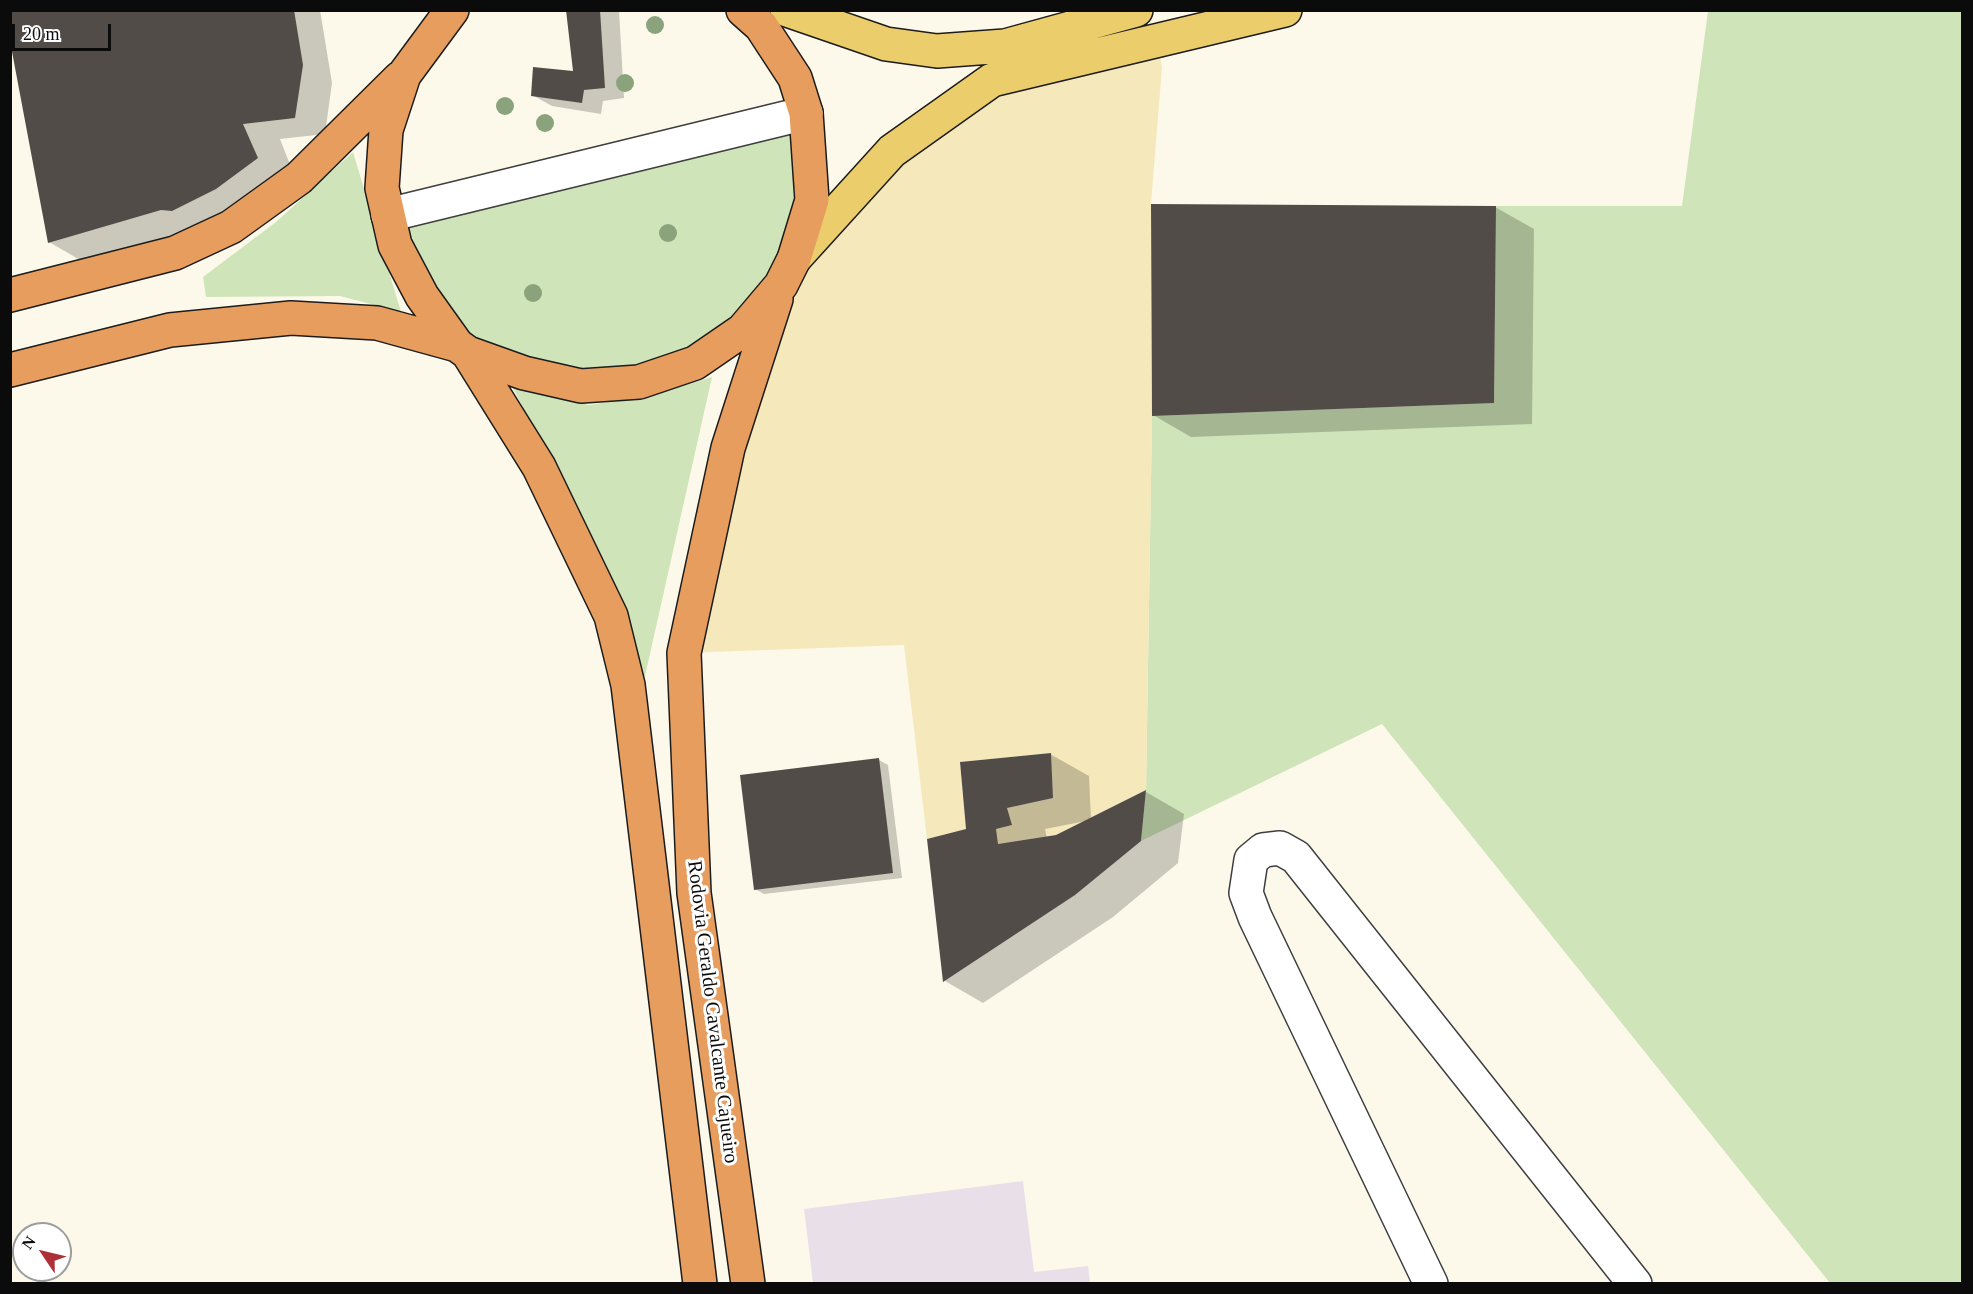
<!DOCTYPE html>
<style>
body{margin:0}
#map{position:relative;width:1973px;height:1294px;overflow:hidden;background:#fdf9ea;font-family:Georgia,serif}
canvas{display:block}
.frame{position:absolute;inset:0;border:12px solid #0b0b0b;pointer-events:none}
.north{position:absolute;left:12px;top:1222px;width:60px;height:60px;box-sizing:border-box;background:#fff;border:2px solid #9d9d9d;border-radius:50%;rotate:305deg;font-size:16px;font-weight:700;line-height:24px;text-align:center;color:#0b0b0b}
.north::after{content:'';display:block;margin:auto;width:21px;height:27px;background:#ae3036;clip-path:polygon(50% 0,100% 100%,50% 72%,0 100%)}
.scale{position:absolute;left:12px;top:24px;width:99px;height:27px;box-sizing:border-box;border:3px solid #0b0b0b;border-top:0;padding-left:8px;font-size:18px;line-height:21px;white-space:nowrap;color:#0b0b0b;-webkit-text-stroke:4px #fff;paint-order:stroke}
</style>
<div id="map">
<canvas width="1973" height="1294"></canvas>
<div class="frame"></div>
<div class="north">N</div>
<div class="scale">20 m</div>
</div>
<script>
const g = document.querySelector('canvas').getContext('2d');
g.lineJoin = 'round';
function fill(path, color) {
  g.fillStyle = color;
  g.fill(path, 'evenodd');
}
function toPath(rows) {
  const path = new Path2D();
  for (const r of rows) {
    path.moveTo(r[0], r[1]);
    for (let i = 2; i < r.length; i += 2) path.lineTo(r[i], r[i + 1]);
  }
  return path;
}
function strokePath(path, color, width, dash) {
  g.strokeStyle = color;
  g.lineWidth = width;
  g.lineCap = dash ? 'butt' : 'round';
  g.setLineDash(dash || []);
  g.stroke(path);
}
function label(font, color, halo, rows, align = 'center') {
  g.font = font + ' Georgia,serif';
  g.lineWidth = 6;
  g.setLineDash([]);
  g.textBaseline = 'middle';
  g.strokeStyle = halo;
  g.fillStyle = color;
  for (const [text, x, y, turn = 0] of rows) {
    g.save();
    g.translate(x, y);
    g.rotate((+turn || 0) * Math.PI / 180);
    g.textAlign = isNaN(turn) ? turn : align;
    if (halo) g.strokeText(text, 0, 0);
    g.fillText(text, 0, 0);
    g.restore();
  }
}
fill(toPath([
 [1023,1181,1034,1272,1088,1266,1090,1283,813,1283,804,1209]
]), '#e8dfe9');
fill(toPath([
 [1708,11,1962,11,1962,1283,1830,1283,1382,724,1141,841,1146,790,1152,416,1494,403,1496,206,1682,206],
 [806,113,812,200,781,285,639,382,457,345,388,215],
 [353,152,401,312,340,296,206,297,203,277,276,222],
 [712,377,643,685,603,564,513,388,589,405,652,395]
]), '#cfe4b8');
fill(toPath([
 [1157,41,1162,67,1151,204,1152,416,1146,790,1056,835,998,844,996,829,1012,825,1007,808,1053,798,1051,753,960,762,966,829,927,839,904,645,684,653,794,259,992,80]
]), '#f5e8bb');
fill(toPath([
 [10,10,320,10,332,83,325,134,280,139,296,180,255,210,87,264,49,242],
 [568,10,619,10,624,98,603,101,601,114,552,106,532,95,574,73],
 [1495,207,1534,229,1532,424,1191,437,1153,415],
 [1050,754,1089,776,1091,819,1146,792,1184,814,1178,863,1113,917,983,1003,945,981,928,840,968,830],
 [1086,821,1057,837,1047,838,1045,829],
 [879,760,888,765,902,878,764,894,755,889]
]), '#0003');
fill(toPath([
 [10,10,294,10,303,65,295,118,243,124,258,158,216,189,172,211,161,210,48,243,10,41],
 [566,10,600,10,605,88,584,90,582,103,531,96,533,67,573,71],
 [1151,204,1496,206,1494,403,1152,416],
 [1051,753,1053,798,1007,808,1012,825,996,829,998,844,1056,835,1146,790,1141,841,1075,895,943,982,927,839,966,829,960,762],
 [879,758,893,873,754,890,740,775]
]), '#524c48');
const minor = toPath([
 [388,215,806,113],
 [1431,1284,1255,917,1246,893,1251,860,1263,850,1280,848,1296,857,1635,1284]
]);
const major = toPath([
 [787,10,886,44,937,51,1005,46,1136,10],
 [794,259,892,151,992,80,1285,10]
]);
const highway = toPath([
 [452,10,404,75,386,130,382,188,395,245,422,296,457,345,468,353,524,373,581,386,639,382,695,363,743,330,781,285,794,259,812,200,806,113,795,78,761,26,743,10],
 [10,295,175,253,231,227,299,178,400,78],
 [468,353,539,467,611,616,628,685,700,1284],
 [10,370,170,330,291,318,377,323,457,345],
 [748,1284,694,893,684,653,728,448,776,299]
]);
strokePath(minor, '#3e3e3e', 36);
strokePath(major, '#1c1c1c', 36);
strokePath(highway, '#1c1c1c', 36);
strokePath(minor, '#fff', 33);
strokePath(major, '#eccd6b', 33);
strokePath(highway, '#e79d5e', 33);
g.fillStyle = '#8ba37c';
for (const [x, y] of [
 [655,25],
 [625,83],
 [505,106],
 [545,123],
 [668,233],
 [533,293]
]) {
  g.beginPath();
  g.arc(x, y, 9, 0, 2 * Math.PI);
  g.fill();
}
label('20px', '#0b0b0b', '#fff', [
 ["Rodovia Geraldo Cavalcante Cajueiro",712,1012,83]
]);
</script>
